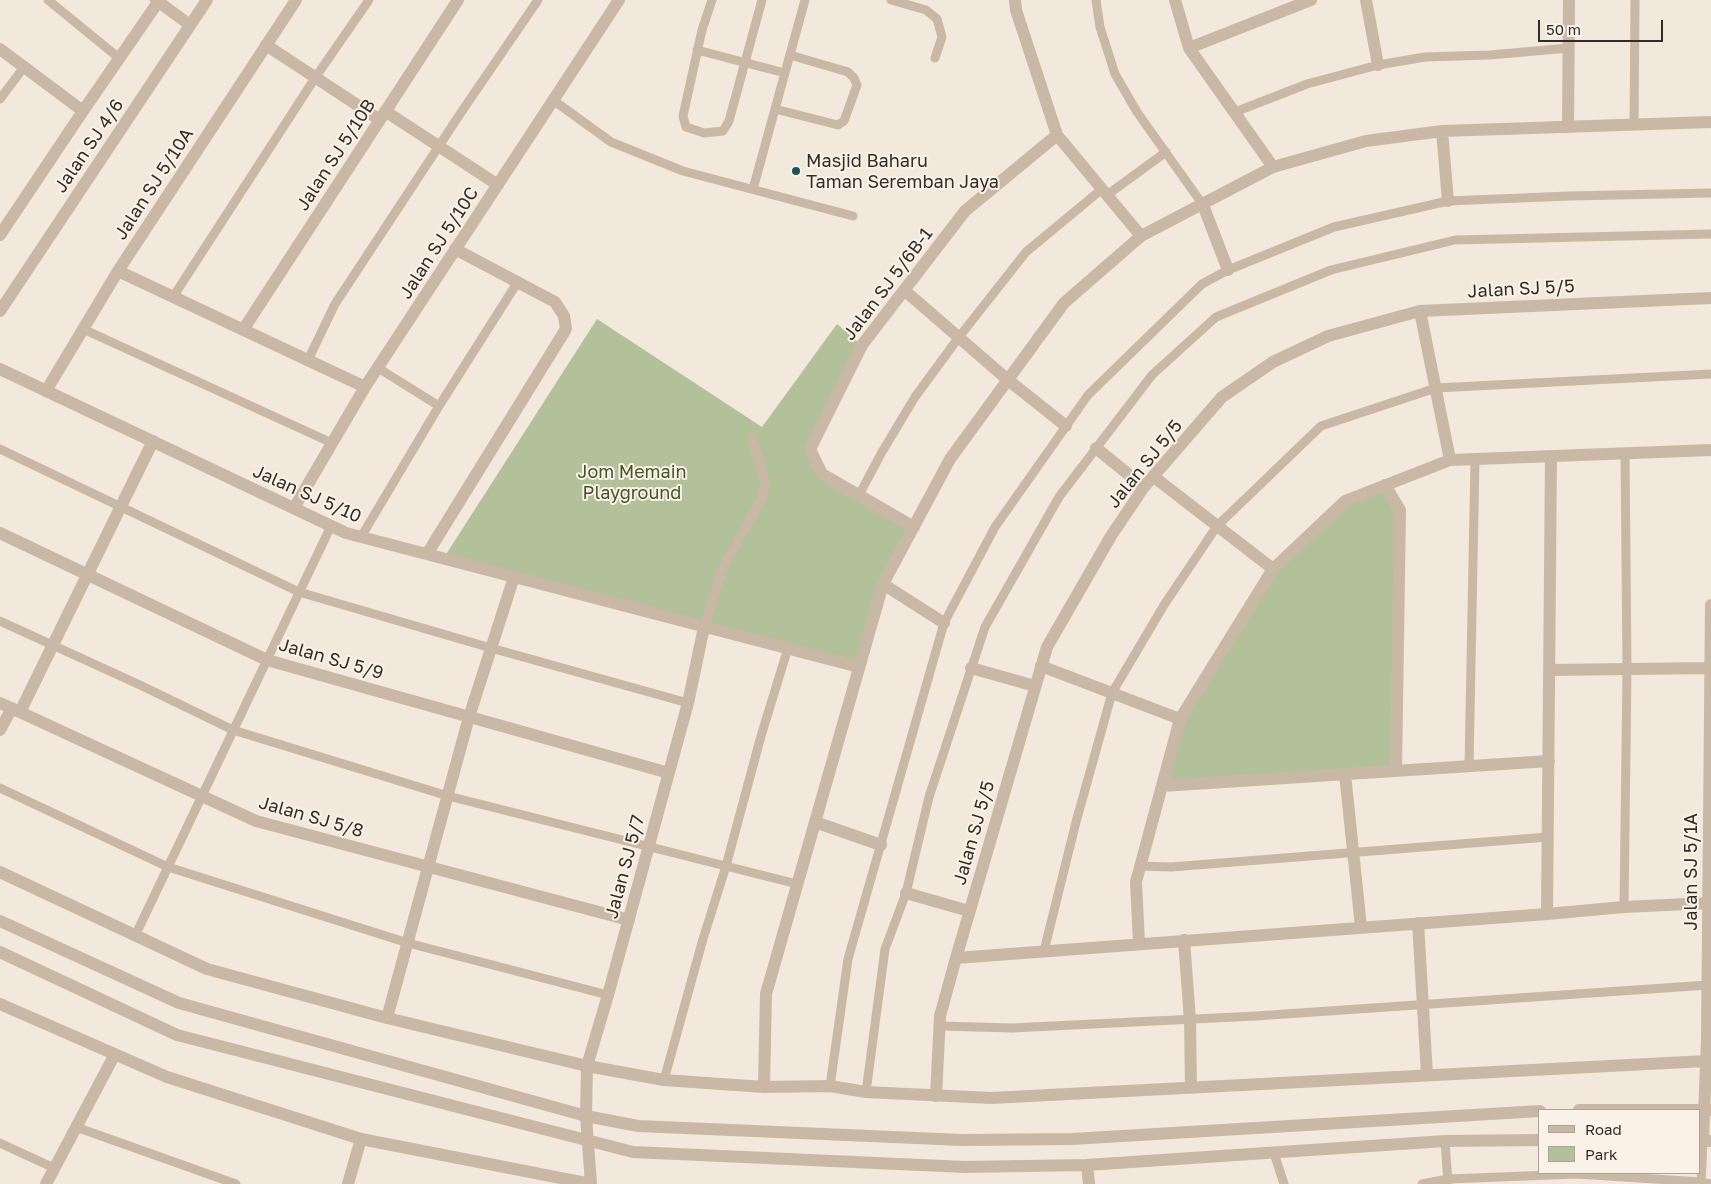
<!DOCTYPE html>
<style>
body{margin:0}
#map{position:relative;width:1711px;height:1184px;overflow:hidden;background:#f2e8db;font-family:"Golos Text",sans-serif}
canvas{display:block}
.legend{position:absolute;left:1538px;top:1109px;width:162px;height:65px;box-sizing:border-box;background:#faf2e7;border:1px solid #aca39a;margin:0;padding:6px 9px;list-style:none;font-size:15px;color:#362c27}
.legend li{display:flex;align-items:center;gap:10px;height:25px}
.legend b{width:25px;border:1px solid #aca39a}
.scale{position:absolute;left:1538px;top:20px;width:125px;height:22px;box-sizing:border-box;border:2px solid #362c27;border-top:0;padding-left:6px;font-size:15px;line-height:18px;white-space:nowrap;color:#362c27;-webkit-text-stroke:4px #faf2e7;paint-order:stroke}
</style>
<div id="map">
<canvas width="1711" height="1184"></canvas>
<ul class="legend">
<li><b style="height:6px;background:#cab8a6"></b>Road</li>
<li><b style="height:14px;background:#b3c19a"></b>Park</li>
</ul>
<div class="scale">50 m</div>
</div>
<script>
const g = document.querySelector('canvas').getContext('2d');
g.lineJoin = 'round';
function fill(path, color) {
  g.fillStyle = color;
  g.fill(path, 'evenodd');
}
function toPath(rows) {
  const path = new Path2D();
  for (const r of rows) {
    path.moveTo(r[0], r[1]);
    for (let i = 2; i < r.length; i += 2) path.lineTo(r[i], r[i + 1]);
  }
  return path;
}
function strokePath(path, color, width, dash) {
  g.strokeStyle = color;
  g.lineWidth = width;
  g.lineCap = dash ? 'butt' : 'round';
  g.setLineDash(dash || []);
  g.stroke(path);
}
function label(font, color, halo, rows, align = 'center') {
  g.font = font + ' "Golos Text",sans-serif';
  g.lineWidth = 4;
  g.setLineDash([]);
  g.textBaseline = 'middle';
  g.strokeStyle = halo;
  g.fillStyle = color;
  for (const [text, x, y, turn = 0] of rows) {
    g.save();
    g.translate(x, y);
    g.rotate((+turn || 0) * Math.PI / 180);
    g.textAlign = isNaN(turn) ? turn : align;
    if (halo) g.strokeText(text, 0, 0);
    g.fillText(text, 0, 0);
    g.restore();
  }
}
fill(toPath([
 [597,319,762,427,837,324,859,343,807,448,820,476,909,527,856,663,445,556],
 [1384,488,1398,511,1393,769,1165,783,1181,719,1275,570,1346,502]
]), '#b3c19a');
strokePath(toPath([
 [48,0,119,58],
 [712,0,702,30,683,116,686,127,704,133,723,131,729,121,762,0],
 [891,0,926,10,937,19,942,37,935,58],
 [1096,0,1100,27,1115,74,1137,112,1203,205],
 [697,50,785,73],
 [0,99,24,67],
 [553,100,611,142,683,171,853,216],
 [775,109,838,125,844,121,857,85,854,78,848,72,790,55],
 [1235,112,1307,84,1378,65,1425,57,1490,55,1569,48],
 [1634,125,1635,0],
 [753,189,805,0],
 [1107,195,1166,152],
 [173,297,315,78,369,0],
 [83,329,332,443],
 [308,360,335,304,462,111,538,0],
 [378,368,439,406],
 [0,449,299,592,491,648,688,703],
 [859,495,882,452,915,397,959,337,1026,252,1102,189],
 [361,537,439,406,517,283],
 [0,621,140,685,233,730,448,796,797,884],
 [704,627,723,568,762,498,765,483,752,438],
 [1469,766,1475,459],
 [0,788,168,867,408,943,608,995],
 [1140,866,1171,867,1548,837],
 [1624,907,1627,669,1625,454],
 [135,936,331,526],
 [1044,951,1076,822,1112,693,1164,605,1217,526,1321,426,1436,388,1711,374],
 [940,1026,1012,1028,1256,1016,1708,985],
 [664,1080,703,939,726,866,761,736,788,648],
 [830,1086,848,959,944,623,995,527,1088,395,1202,284,1228,270,1334,227,1448,201,1569,196,1711,193],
 [866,1092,885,949,906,893,929,797,985,627,1059,497,1152,375,1216,317,1331,270,1455,240,1711,234],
 [76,1127,236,1184],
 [1445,1141,1448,1183],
 [0,1143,54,1168],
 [1274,1153,1284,1184],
 [1422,1184,1448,1179,1577,1174,1701,1182,1711,1184],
 [1701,1184,1703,1140]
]), '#cab8a6', 9);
strokePath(toPath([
 [156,0,190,25],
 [1015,0,1016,10,1057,135,1141,236],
 [1175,0,1189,48,1273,167],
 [1366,0,1378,65],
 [266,45,380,120],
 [1189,48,1311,0],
 [0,49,83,111],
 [385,111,498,185],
 [1568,127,1569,0],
 [1442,131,1448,201],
 [1203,205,1228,270],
 [0,235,83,111,158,2],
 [118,271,365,387],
 [904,290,1008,380,1066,426],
 [0,311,207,0],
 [1420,311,1450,460],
 [243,330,458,0],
 [0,369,346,533,859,667],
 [46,391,118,271,296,0],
 [1096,448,1144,487],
 [1154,477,1273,569],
 [1385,485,1400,510,1396,771],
 [294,508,365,387,619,0],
 [914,527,822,474,810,449,862,345,965,211,1057,135],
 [0,533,267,660,669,773],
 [427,554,566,329,564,316,555,302,455,249],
 [883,584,944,623],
 [1041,666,1180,719],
 [971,668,1035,686],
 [1550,670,1710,668],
 [0,703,256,821,629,920],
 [20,712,153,441],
 [0,730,12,708],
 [1345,774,1361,927],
 [1162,786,1549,761],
 [815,822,881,845],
 [0,872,207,969,387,1018,587,1066,664,1080,764,1087,830,1086,866,1092,991,1098,1706,1061],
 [906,893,969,911],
 [1547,914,1551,456],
 [1418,923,1427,1075],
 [1184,940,1190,1020,1191,1087],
 [1139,943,1136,882,1180,719,1273,569,1345,501,1450,460,1711,450],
 [956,958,1547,914,1624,907,1708,903],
 [0,1004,167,1077,361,1139,591,1184],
 [387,1018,469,717,514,577],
 [764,1087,766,994,883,584,950,459,1064,303,1141,236,1273,167,1366,141,1442,131,1711,122],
 [936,1096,940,1016,956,958,1047,647,1111,536,1144,487,1222,397,1273,362,1328,336,1420,311,1711,298],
 [1703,1140,1707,1039,1711,605],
 [46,1184,115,1054],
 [348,1184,361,1139],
 [591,1184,586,1116,587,1066,608,995,688,703,704,627]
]), '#cab8a6', 12);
strokePath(toPath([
 [0,921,179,1003,586,1116,638,1126,962,1140,1072,1139,1540,1111],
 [0,952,177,1035,633,1152,965,1167,1087,1165,1445,1141,1540,1140],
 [1707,1039,1711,1052],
 [1579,1110,1711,1110],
 [1700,1140,1711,1141],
 [1087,1165,1089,1184]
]), '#cab8a6', 12);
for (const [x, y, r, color] of [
 [796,171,5,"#1c5258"]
]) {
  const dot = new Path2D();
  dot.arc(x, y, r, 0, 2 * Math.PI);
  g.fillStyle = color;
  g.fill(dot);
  strokePath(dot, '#faf2e7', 2);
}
label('18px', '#362c27', '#faf2e7', [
 ["Jalan SJ 4/6",89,146,-56],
 ["Jalan SJ 5/10B",336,155,-57],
 ["Jalan SJ 5/10A",154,184,-57],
 ["Jalan SJ 5/10C",439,243,-57],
 ["Jalan SJ 5/6B-1",888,284,-53],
 ["Jalan SJ 5/5",1521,289,-3],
 ["Jalan SJ 5/5",1145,464,-51],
 ["Jalan SJ 5/10",307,494,24],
 ["Jalan SJ 5/9",331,659,16],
 ["Jalan SJ 5/8",311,817,16],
 ["Jalan SJ 5/5",974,833,-74],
 ["Jalan SJ 5/7",625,867,-75],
 ["Jalan SJ 5/1A",1691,872,-90]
]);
label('18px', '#362c27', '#faf2e7', [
 ["Masjid Baharu",806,161],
 ["Taman Seremban Jaya",806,182]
], 'left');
label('18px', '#44552b', '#faf2e7', [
 ["Jom Memain",632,472],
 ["Playground",632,493]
]);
</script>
